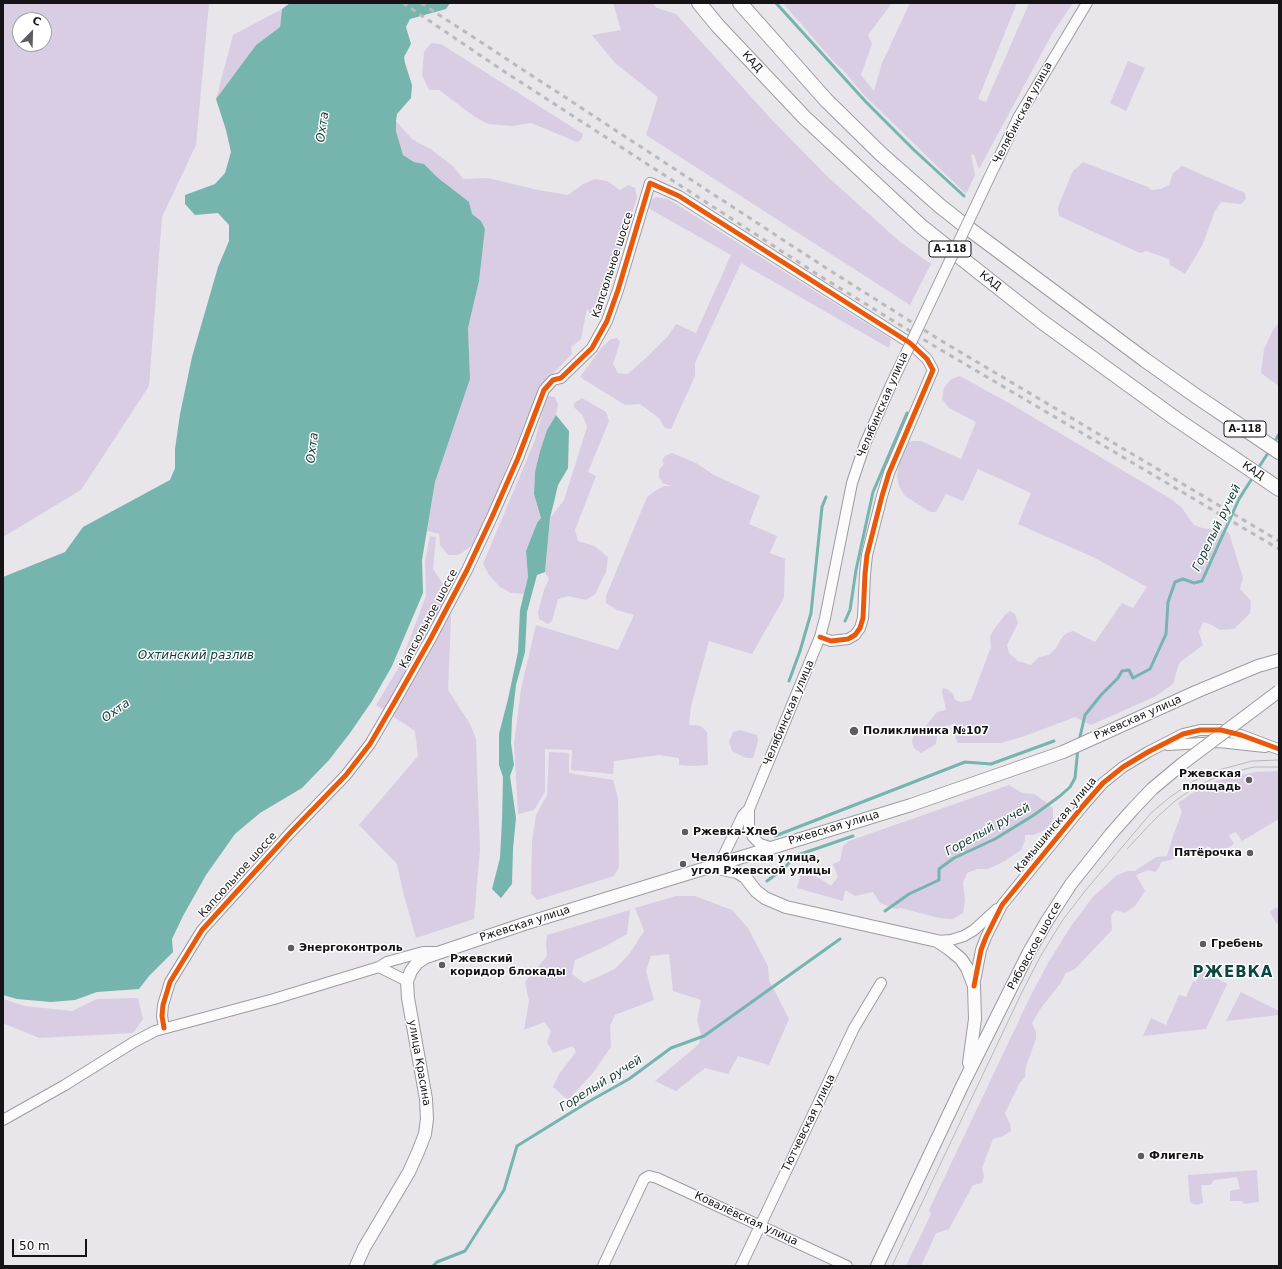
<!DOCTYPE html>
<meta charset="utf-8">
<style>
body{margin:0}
#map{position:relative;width:1282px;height:1269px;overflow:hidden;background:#e8e5eb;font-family:"DejaVu Sans",sans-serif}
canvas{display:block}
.frame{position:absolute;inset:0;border:4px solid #151316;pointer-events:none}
.north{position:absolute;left:12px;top:12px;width:40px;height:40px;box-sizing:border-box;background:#fff;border:1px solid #a1a1a2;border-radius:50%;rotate:23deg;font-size:11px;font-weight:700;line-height:16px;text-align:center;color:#151316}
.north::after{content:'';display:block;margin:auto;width:14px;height:18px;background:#5f5c61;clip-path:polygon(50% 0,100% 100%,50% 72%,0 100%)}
.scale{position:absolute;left:12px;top:1239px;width:75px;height:18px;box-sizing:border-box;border:2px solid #151316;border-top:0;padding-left:5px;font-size:12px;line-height:14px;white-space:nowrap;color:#151316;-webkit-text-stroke:3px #fff;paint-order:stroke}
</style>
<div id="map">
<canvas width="1282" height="1269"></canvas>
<div class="frame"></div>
<div class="north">С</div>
<div class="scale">50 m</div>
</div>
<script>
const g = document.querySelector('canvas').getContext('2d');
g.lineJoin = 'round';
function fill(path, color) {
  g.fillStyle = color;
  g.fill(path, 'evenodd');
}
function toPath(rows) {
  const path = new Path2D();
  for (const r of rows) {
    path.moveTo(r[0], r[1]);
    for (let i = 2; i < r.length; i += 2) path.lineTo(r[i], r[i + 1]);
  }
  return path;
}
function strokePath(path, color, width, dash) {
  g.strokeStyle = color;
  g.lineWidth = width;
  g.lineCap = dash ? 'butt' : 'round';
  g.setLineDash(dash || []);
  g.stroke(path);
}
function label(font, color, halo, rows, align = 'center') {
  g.font = font + ' "DejaVu Sans",sans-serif';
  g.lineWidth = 3;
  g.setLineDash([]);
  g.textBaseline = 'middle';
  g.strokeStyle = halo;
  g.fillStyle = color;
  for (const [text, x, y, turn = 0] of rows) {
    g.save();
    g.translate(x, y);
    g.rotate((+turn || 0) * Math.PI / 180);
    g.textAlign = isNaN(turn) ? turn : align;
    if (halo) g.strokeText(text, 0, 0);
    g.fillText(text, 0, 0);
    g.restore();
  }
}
fill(toPath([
 [3,3,209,3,196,145,162,217,149,386,81,490,3,537],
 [20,20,44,20,44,44,20,44],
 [613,3,652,3,657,8,676,14,772,120,828,177,899,241,931,264,910,305,646,135,658,97,615,63,592,35,621,30],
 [783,3,892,3,868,35,872,44,861,75,874,91,882,63,910,3,1017,3,978,99,986,102,1029,3,1073,3,1052,34,979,169,974,155,971,154,975,175,966,194,865,96,842,69,835,63],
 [282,9,280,27,256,45,216,99,233,35],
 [431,43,441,44,583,134,581,140,577,142,531,123,512,126,488,124,475,117,439,90,429,90,422,75,424,52],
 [1128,61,1145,68,1126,111,1110,103],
 [396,121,412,139,432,150,454,167,463,179,488,178,538,190,568,195,583,184,595,179,607,181,620,190,628,185,635,188,637,197,604,306,596,315,590,314,587,308,581,339,571,347,572,354,544,383,535,398,476,543,458,555,448,555,440,545,439,534,427,531,435,482,470,379,468,328,479,281,485,229,481,221,472,214,424,164,414,162,403,155,396,131],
 [1083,162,1148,187,1151,190,1161,189,1169,185,1173,173,1182,166,1245,193,1246,199,1241,204,1221,202,1215,211,1202,246,1185,274,1170,265,1169,259,1146,251,1140,253,1059,216,1058,208,1060,202,1073,171],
 [656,197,668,199,891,339,889,348,741,263,695,363,695,376,671,429,665,428,659,418,640,404,625,405,580,377,602,347,611,339,617,338,620,342,613,364,618,373,628,374,646,358,668,336,676,324,696,333,731,255,650,209,649,205,652,199],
 [1279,323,1279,386,1261,373,1264,349,1273,330],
 [960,376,1009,403,1171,499,1182,508,1194,525,1202,528,1210,529,1218,527,1229,533,1243,578,1240,589,1251,601,1250,613,1234,629,1220,630,1210,624,1203,622,1199,632,1203,645,1179,663,1173,684,1154,697,1091,725,1075,717,1025,736,1001,743,958,743,955,738,957,733,954,724,943,727,945,733,937,736,936,744,921,753,914,748,912,742,913,737,925,727,937,712,946,710,942,692,943,688,947,689,953,694,955,700,961,702,971,700,991,647,990,637,994,629,1005,615,1010,611,1015,614,1018,623,1007,645,1009,653,1018,661,1031,665,1039,657,1049,655,1056,648,1063,636,1067,633,1073,631,1095,642,1122,603,1133,608,1147,587,1093,557,1018,524,1031,493,978,469,963,501,946,494,936,512,930,512,905,496,899,486,897,477,899,461,907,443,912,441,921,441,961,459,976,422,949,408,942,399,944,388,951,379],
 [547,396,555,397,558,404,556,415,547,430,540,451,535,472,534,494,541,518,537,523,526,551,528,577,524,594,511,593,500,587,489,575,483,564,535,440],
 [582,398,606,412,609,421,588,472,596,476,575,530,578,541,594,546,608,557,606,572,595,594,586,600,568,596,558,599,552,621,548,624,539,619,538,612,544,590,549,579,545,572,550,518,564,500,587,427,583,416,574,407,574,403],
 [672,453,696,463,714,475,760,496,749,524,777,536,770,553,785,559,784,598,752,654,709,641,691,706,689,725,696,725,702,727,707,732,708,765,691,766,679,765,679,758,659,755,614,761,613,774,571,770,572,750,545,749,545,792,534,810,518,814,514,744,521,689,536,625,618,650,634,615,617,610,606,603,606,596,647,497,655,491,664,486,671,486,663,483,659,477,659,470,664,464,662,460,665,456],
 [430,536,436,537,433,569,443,584,451,617,448,690,470,724,476,739,480,850,474,919,416,938,403,892,397,864,359,825,418,756,415,731,376,705,399,667,426,596,425,561],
 [740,730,757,735,758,741,753,758,746,758,732,751,729,742,733,732],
 [549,752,569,753,569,773,613,780,618,798,619,867,614,876,537,900,531,893,532,841,536,815,547,795],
 [1279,771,1279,819,1242,841,1236,832,1229,835,1234,844,1215,855,1214,850,1207,846,1201,854,1181,856,1170,860,1161,862,1159,868,1155,872,1148,870,1136,875,1145,891,1135,906,1125,913,1115,910,1111,916,1112,930,1075,969,1066,973,1060,984,1041,1008,1032,1023,1036,1032,1036,1039,1026,1066,1025,1077,1019,1084,1005,1113,1010,1124,1011,1131,1003,1136,993,1139,982,1168,984,1176,982,1183,973,1185,949,1229,936,1233,921,1266,906,1266,931,1214,929,1210,1030,997,1048,963,1071,926,1093,897,1117,875,1128,871,1135,871,1156,857,1167,856,1173,836,1182,812,1178,803,1195,791,1216,781,1255,772],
 [1009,785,1022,793,1035,794,1053,808,1053,818,1051,825,1041,832,1033,835,1025,835,1025,840,1021,850,1005,861,988,869,977,869,967,873,963,883,965,901,963,913,953,919,939,918,901,908,896,909,880,903,873,892,855,896,845,890,843,901,797,888,803,867,831,886,838,877,833,864,840,861,843,846,849,841],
 [676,896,695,896,732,910,748,928,768,966,769,980,789,1019,769,1065,738,1056,728,1074,705,1068,676,1091,655,1081,699,1044,701,1034,697,1020,701,1000,673,991,669,954,651,956,646,971,654,1000,615,1015,610,1026,611,1047,592,1074,568,1100,553,1087,559,1074,576,1052,573,1046,553,1053,547,1042,551,1031,544,1022,524,1030,529,1001,525,982,547,956,546,946,547,935,630,910,627,934,606,946,575,960,572,974,584,983,615,969,630,953,644,931,635,908],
 [1276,907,1279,909,1279,924,1276,923,1270,912],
 [1201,970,1227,984,1206,1029,1143,1036,1151,1018,1166,1025,1179,995,1186,997,1193,981,1196,982],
 [1241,992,1279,1011,1279,1015,1226,1021],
 [138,998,143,1019,133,1033,39,1038,3,1023,3,999,25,1006,72,1011,97,999],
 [1257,1170,1259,1202,1244,1204,1242,1201,1230,1201,1230,1191,1240,1189,1237,1177,1214,1180,1211,1185,1201,1185,1203,1203,1197,1205,1193,1204,1190,1202,1188,1175]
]), '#d9cde4');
fill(toPath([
 [290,3,450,3,446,9,410,19,406,27,411,44,404,57,405,63,412,85,411,98,397,114,396,121,396,131,403,155,414,162,424,164,438,178,469,202,472,214,481,221,485,229,479,281,468,328,470,379,435,482,422,560,423,593,392,666,372,701,350,733,329,760,302,788,260,813,235,834,206,875,183,916,172,939,173,952,149,976,139,989,97,992,75,1000,51,1002,17,999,3,995,3,577,65,552,83,527,170,480,175,468,175,449,180,414,192,357,218,267,229,241,229,225,218,213,195,215,185,204,185,195,215,184,225,173,231,152,226,130,216,99,256,45,280,27,282,9],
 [556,415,569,431,568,468,558,485,554,502,550,518,545,572,537,575,527,612,525,652,516,685,512,719,511,743,514,765,510,776,516,818,513,849,512,884,501,898,492,889,500,858,502,821,503,777,499,765,499,734,508,699,518,652,520,610,528,577,526,551,537,523,541,518,534,494,535,472,540,451,547,430]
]), '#75b5ad');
strokePath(toPath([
 [776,3,866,102,914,150,964,196],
 [1274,443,1279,434],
 [1257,470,1270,450],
 [845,621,850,610,856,570,873,492,907,413],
 [789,681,800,651,811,613,822,507,826,497],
 [1079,741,1085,715,1101,695,1118,678,1122,671,1129,670,1133,678,1150,669,1166,634,1168,602,1175,582,1183,579,1194,583,1202,581,1239,499,1253,477],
 [775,836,965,762,991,764,1054,741],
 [767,881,783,869,788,864,792,857,853,836],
 [885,911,909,894,939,880,939,869,954,858,995,839,1034,815,1060,796,1070,787,1075,778,1078,748],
 [433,1266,437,1262,465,1251,504,1190,517,1146,588,1102,629,1079,671,1048,704,1036,840,939]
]), '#75b5ad', 3);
const minor = toPath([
 [989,178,1019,116,1087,3],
 [1168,745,1219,742,1265,747],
 [749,809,749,829,753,837,760,844,770,847],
 [720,863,743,815,749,809,820,637,825,618,852,483,865,444,890,387],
 [937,941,951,940,964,936,974,930,997,909],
 [379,967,407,981],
 [974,986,981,950,986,937,1002,905,1082,807,1103,783,1123,767,1148,752,1183,734,1200,730,1221,730,1241,735,1278,749],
 [164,1028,162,1016,163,1005,170,982,202,930,290,833,346,775,370,744,394,703,431,638,467,570,492,517,518,458,544,390,553,380,561,378,592,348,607,321,618,290,650,183,679,196,910,343,927,359,933,370,889,473,882,496,867,555,865,574,863,618,860,628,855,635,848,639,831,641,820,637],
 [3,1120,65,1085,134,1042,155,1031,274,999,379,967,387,962,423,952,437,952],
 [603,1266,644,1179,649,1176,657,1178,847,1266],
 [741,1266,854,1028,881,983]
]);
const major = toPath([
 [712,867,737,872,745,877,756,891,765,898,786,907,937,941,949,949,961,959,967,968,974,986,975,1019,969,1063],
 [356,1266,364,1248,409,1172,418,1152,425,1134,427,1119,426,1099,408,998,407,981,411,971,417,963,426,957,524,924,911,805,1063,752,1198,691,1258,666,1279,660],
 [877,1266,964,1082,1029,952,1047,921,1071,884,1110,835,1133,809]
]);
const highway = toPath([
 [699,3,718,26,804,117,922,227,1041,321,1176,419,1279,489],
 [740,3,826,100,881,154,940,206,964,225,1145,360,1196,396,1279,452]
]);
strokePath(minor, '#9e9ca0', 12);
strokePath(major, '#9e9ca0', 14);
strokePath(highway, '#9e9ca0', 16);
strokePath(minor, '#fcfbfc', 10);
strokePath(major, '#fcfbfc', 12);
strokePath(highway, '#fcfbfc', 14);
strokePath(toPath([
 [1127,849,1156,818,1175,801,1194,788,1214,778,1233,772,1254,767,1279,767],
 [892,1266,1022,992,1040,957,1062,921,1085,891,1151,813,1170,797,1192,782,1211,772,1252,761,1279,760]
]), '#bbbabb', 1);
strokePath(toPath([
 [403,3,502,70,820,276,936,347,1279,549],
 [421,3,826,268,940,340,1279,541]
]), '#bbbabb', 3, [5, 5]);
const minorBridge = toPath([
 [890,387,989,178]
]);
const majorBridge = toPath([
 [1133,809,1152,789,1182,764,1279,691]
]);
strokePath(minorBridge, '#9e9ca0', 12, []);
strokePath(majorBridge, '#9e9ca0', 14, []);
strokePath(minorBridge, '#fcfbfc', 10);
strokePath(majorBridge, '#fcfbfc', 12);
strokePath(toPath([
 [974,986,981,950,986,937,1002,905,1082,807,1103,783,1123,767,1148,752,1183,734,1200,730,1221,730,1241,735,1279,749],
 [164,1028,162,1016,163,1005,170,982,202,930,290,833,346,775,370,744,394,703,431,638,467,570,492,517,518,458,544,390,553,380,561,378,592,348,607,321,618,290,650,183,679,196,910,343,927,359,933,370,889,473,882,496,867,555,865,574,863,618,860,628,855,635,848,639,831,641,820,637]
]), '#e8590c', 5);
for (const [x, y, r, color] of [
 [854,731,5,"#5f5c61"],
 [1249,780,4,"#5f5c61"],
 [685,832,4,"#5f5c61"],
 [1250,853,4,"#5f5c61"],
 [683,864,4,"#5f5c61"],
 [1203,944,4,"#5f5c61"],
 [291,948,4,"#5f5c61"],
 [442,965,4,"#5f5c61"],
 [1141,1156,4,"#5f5c61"]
]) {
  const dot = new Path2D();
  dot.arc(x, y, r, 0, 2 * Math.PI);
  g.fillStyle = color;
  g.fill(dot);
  strokePath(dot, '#fff', 1.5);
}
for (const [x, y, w] of [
 [950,249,42],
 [1245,429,42]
]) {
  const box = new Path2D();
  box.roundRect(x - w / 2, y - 8, w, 16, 3);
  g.fillStyle = '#fff';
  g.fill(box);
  strokePath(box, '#151316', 1);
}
label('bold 10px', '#151316', null, [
 ["А-118",950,249],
 ["А-118",1245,429]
]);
label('11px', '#151316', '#fff', [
 ["КАД",752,62,47],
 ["Челябинская улица",1023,113,-62],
 ["Капсюльное шоссе",613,265,-72],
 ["КАД",990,281,38],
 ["Челябинская улица",883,405,-67],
 ["КАД",1253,471,34],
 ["Капсюльное шоссе",429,619,-62],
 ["Челябинская улица",789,713,-67],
 ["Ржевская улица",1138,718,-24],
 ["Камышинская улица",1056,825,-50],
 ["Ржевская улица",834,828,-17],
 ["Капсюльное шоссе",238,875,-48],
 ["Ржевская улица",525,924,-18],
 ["Рябовское шоссе",1035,946,-61],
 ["улица Красина",419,1063,80],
 ["Тютчевская улица",809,1123,-64],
 ["Ковалёвская улица",746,1219,25]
]);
label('bold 11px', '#151316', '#fff', [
 ["Поликлиника №107",863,731],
 ["Ржевская",1241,774,"right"],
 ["площадь",1241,787,"right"],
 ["Ржевка-Хлеб",693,832],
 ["Пятёрочка",1242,853,"right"],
 ["Челябинская улица,",691,858],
 ["угол Ржевской улицы",691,871],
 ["Гребень",1211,944],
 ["Энергоконтроль",299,948],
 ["Ржевский",450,959],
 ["коридор блокады",450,972],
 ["Флигель",1149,1156]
], 'left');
label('italic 12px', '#0f3a33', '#fff', [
 ["Охта",323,127,-82],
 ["Охта",313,448,-83],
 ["Горелый ручей",1217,528,-64],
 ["Охтинский разлив",196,656],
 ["Охта",116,711,-36],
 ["Горелый ручей",988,830,-29],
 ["Горелый ручей",601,1084,-32]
]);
g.letterSpacing = '1px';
label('bold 15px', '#0b473f', '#fff', [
 ["РЖЕВКА",1233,973]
]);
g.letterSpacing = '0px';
</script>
